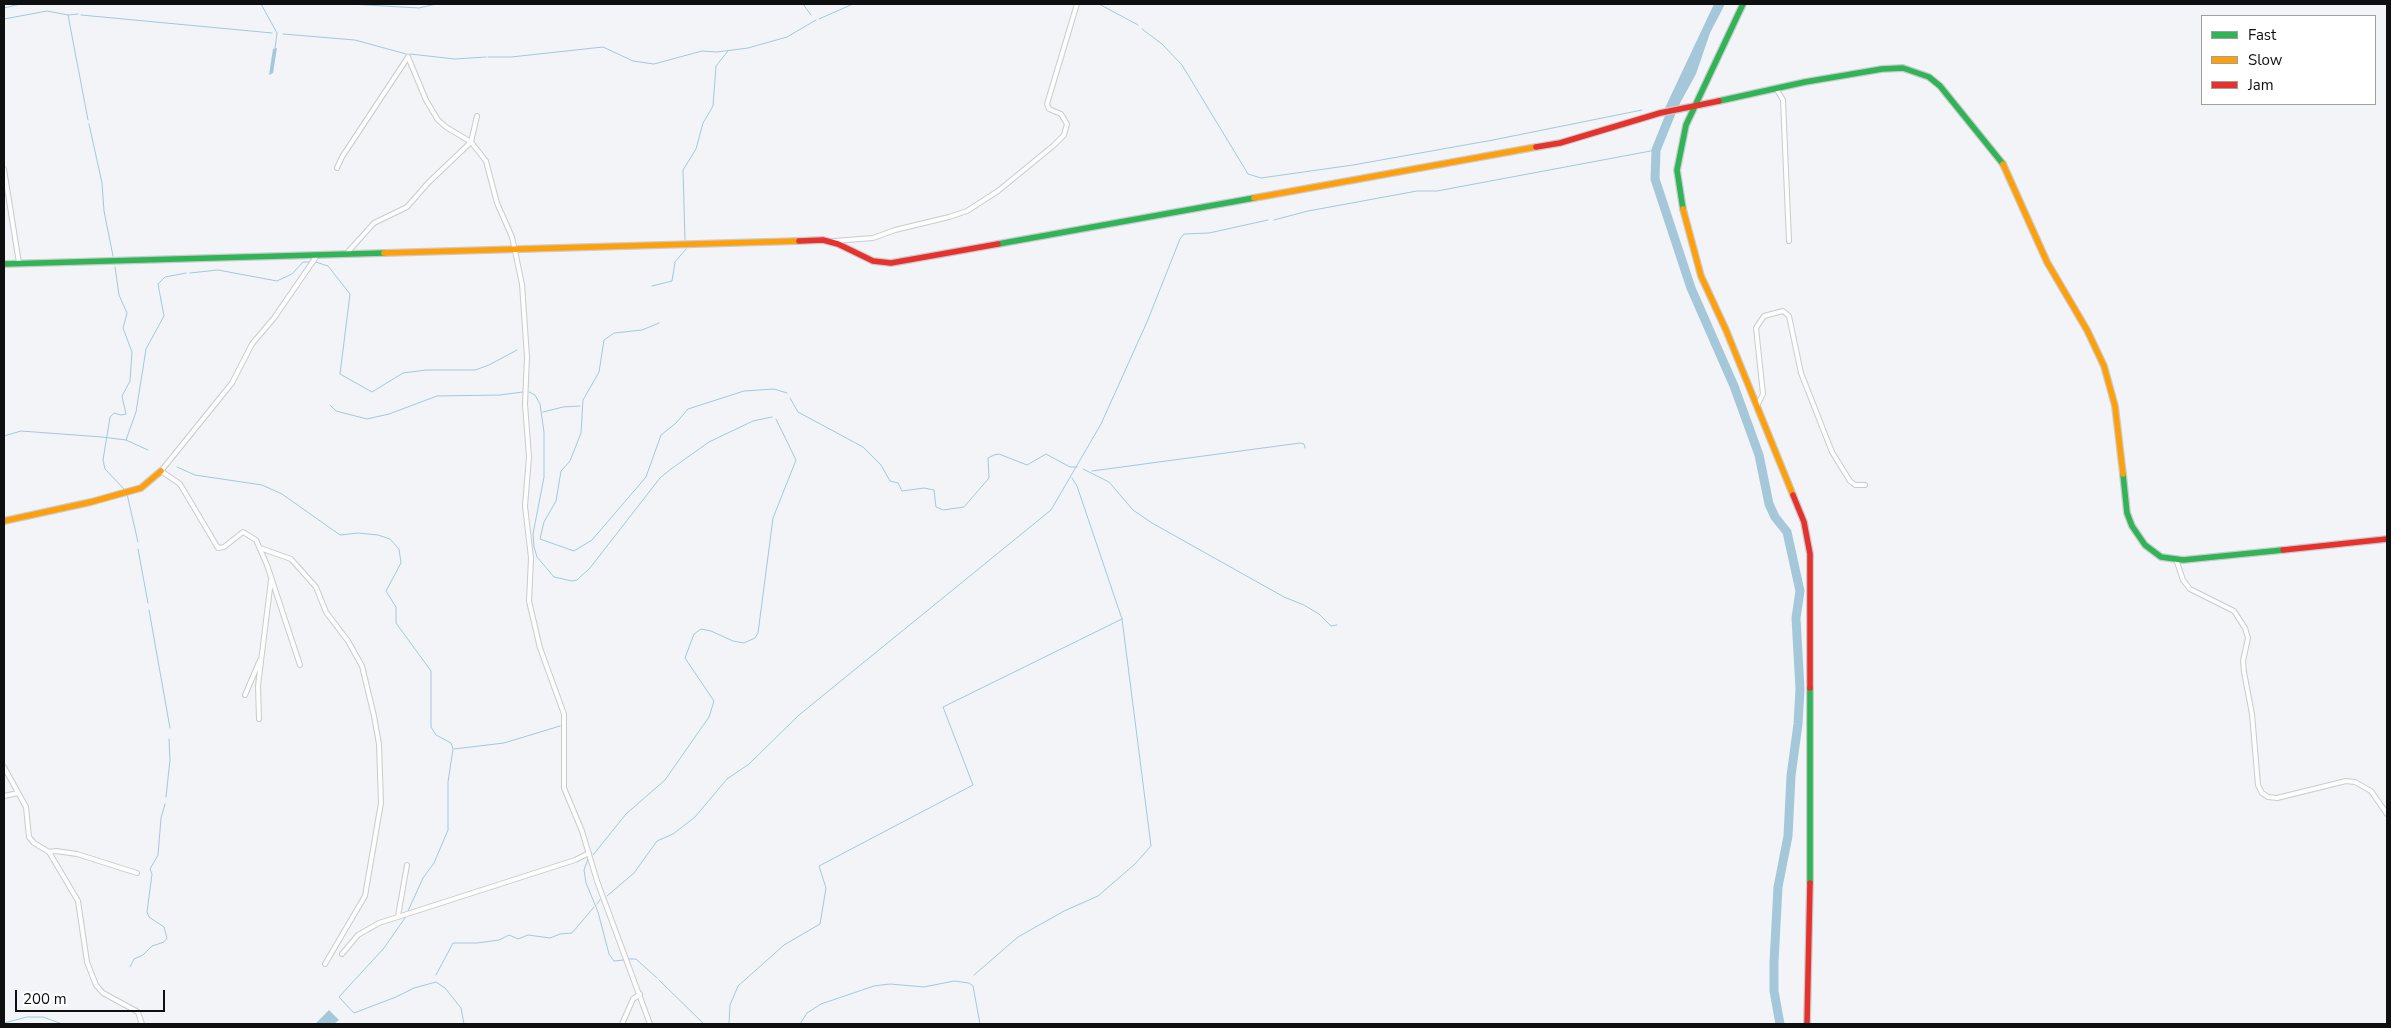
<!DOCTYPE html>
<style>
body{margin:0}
#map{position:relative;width:2391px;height:1028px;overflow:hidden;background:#f2f4f7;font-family:"Nunito Sans",sans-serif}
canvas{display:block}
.frame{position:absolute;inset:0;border:5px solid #0e0f11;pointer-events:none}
.legend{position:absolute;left:2201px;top:15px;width:175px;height:90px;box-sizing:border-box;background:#fff;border:1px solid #9f9fa0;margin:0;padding:6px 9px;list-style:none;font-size:15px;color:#0e0f11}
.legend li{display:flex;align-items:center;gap:10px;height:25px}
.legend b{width:25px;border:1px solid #9f9fa0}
.scale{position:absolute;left:15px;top:990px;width:150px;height:22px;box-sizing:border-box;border:2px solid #0e0f11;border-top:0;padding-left:6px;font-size:15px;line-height:18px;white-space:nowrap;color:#0e0f11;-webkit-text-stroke:4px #fff;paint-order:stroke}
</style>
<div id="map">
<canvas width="2391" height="1028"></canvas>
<div class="frame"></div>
<ul class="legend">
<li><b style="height:6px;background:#30b455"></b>Fast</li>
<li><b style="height:6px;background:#ff9f0a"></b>Slow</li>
<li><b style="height:6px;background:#e5322d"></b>Jam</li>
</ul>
<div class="scale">200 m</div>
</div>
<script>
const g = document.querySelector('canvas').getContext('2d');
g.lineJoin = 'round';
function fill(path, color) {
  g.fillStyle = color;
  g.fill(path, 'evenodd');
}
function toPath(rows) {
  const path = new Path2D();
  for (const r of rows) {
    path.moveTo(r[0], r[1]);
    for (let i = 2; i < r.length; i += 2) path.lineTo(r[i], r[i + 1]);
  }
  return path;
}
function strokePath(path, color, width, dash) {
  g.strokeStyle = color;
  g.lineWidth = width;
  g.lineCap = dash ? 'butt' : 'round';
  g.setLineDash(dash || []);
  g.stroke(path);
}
fill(toPath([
 [1714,4,1725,4,1710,33,1696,74,1679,105,1665,108],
 [277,48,273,73,269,75,273,49],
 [329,1010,339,1020,334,1024,315,1024]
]), '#a4c8da');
strokePath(toPath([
 [261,4,277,33,275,49],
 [349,4,419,8,436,4],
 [803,4,811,15],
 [1099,4,1138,25],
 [4,8,20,4],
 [68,15,88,120],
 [81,15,272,33],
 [4,19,47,11,68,15,78,14],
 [819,19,853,4],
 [1142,29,1162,44,1182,65,1248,174,1261,178,1353,165,1493,140,1642,110],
 [283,34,355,40,406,54],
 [410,54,455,59,486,57],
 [488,57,511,57,603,47,633,61,654,64,702,51,717,52,748,48,787,37,816,20],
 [89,124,102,183,104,211,113,256],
 [1274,220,1308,211,1417,191,1437,191,1656,150],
 [685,240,683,170,696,149,703,123,713,106,716,66,728,51],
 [316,262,328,266,350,294,340,374,372,392,403,373,426,370,475,370,489,365,517,350],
 [115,267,119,295,127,313,123,328,132,352,130,381,122,396,126,414,121,415,114,413,110,417,103,460,105,469,124,489],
 [190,273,218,270,277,281,292,274,303,262,310,262],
 [652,286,672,281,675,262,686,249],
 [659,323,642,330,614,333,604,340,599,372,583,400,581,433,570,461,561,471,556,501,544,522,540,539,574,551,592,540,646,477,661,435,676,423,688,409,744,391,774,389,787,393],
 [529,392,535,395,540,404,544,432,544,477,533,534,534,547,537,557,554,577,572,581,577,580,590,568,660,478,671,469,709,442,753,421,772,417],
 [790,398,798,412,863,447,881,465,890,481,898,483,902,491,924,488,934,490,936,507,943,510,964,507,989,478,988,458,994,455,999,454,1027,465,1046,454,1070,467,1077,467],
 [330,405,336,411,367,419,389,414,437,396,500,395,523,392],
 [543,412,563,407,580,406],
 [4,436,21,431,102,437,126,440,148,450],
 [126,440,136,412,146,349,164,316,158,284,165,277,186,273],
 [177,467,195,475,262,485,282,494,340,535,358,533,378,535,390,539,399,549,401,563,386,591,396,607,396,623,431,671,431,727,436,735,451,743,453,749,448,782,448,830,434,863,423,878,408,911],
 [1083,469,1109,482,1133,510,1152,523,1284,597,1304,605,1319,614,1331,626,1337,625],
 [1092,471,1300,443,1304,444,1305,448],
 [127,494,138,542],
 [138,549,148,603],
 [149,610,170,728],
 [454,749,504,743,560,726],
 [166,797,170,760,169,739],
 [593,855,626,814,665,780,709,717,714,701,685,658,694,634,701,629,711,631,733,641,744,643,755,638,758,633,773,518,796,460,776,419],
 [588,859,584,870,586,883,598,912,609,954,614,961,624,960],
 [607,896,634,873,657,841,673,834,695,817,727,779,749,764,799,715,1051,510,1101,424,1147,322,1180,239,1184,234,1209,233,1268,220],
 [597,904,600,900],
 [407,915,384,948,339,997,354,1013,396,997,414,988,436,982,445,988,461,1008,464,1024],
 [628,959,636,959,657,978],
 [130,967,134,959,143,955,152,946,164,942,167,938,164,927,149,917,147,912,152,874,150,869,158,855,161,818,165,804],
 [436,975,453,943,477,943,499,940,509,935,518,939,528,935,550,938,560,934,572,933,594,907],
 [974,975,1018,937,1064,911,1098,896,1135,864,1151,846,1122,619,1077,486,1072,478],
 [659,980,704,1024],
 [4,1023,27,1017,43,1017,62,1024],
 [729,1024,730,1005,738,986,784,945,820,924,826,888,819,866,973,785,943,707,1122,619],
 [800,1024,807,1013,821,1004,874,986,890,984,924,987,954,981,969,983,973,986,980,1024]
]), '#a4c8da', 1);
strokePath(toPath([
 [1675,103,1656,150,1655,179,1691,288,1734,386,1759,455,1769,504,1775,517,1787,532,1800,591,1796,618,1800,689,1798,724,1791,776,1788,836,1778,887,1774,962,1774,991,1780,1024]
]), '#a4c8da', 9);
const street = toPath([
 [408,57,426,100,438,120,446,127,471,142,486,161,497,203,512,237,522,284,527,357,525,404,529,457,525,506,531,558,529,601,540,648,564,714,564,788,582,831,597,881,650,1024],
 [1777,90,1783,100,1789,241],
 [337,168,342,157,408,57],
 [4,169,19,263],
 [834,241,873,238,895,230,949,217,967,211,998,191,1053,146,1064,135,1067,124,1061,114,1049,109,1047,104,1077,4],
 [346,254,374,223,407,207,428,183,471,142,477,116],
 [1757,406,1763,394,1756,328,1764,316,1783,311,1789,316,1801,373,1832,452,1850,481,1855,485,1865,485],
 [260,548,291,559,316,587,326,612,348,641,362,666,374,716,379,744,381,803,365,896,325,964],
 [2176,559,2183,580,2190,589,2234,611,2245,628,2248,638,2243,661,2244,672,2252,714,2258,785,2262,793,2268,797,2277,798,2346,781,2355,782,2371,791,2387,814],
 [300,665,267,565,256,540,243,532,224,547,218,548,180,484,161,471,232,383,252,344,274,318,316,257],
 [245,695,260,660],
 [259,719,258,686,271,580],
 [4,767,26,807,29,837,34,843,49,852,78,901,87,962,96,985,103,993,138,1012,142,1024],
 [4,796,18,793],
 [49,852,56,851,77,854,137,873],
 [398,916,407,865],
 [342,954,358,935,379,923,575,860,589,853],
 [622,1024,633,999,640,994]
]);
const fast = toPath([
 [1719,101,1805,82,1882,69,1903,68,1929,77,1940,86,2003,164],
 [1683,209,1677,170,1686,125,1743,4],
 [998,244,1254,198],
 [4,264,384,253],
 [2123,474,2127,513,2132,526,2145,545,2161,557,2183,560,2283,550],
 [1810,883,1810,688]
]);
const slow = toPath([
 [2003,164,2047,262,2087,330,2104,366,2115,406,2123,474],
 [1254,198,1536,147],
 [1683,209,1701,276,1726,330,1793,495],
 [384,253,799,241],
 [4,521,91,502,141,488,161,471]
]);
const jam = toPath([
 [1536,147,1560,143,1660,113,1719,101],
 [799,241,823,240,838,244,873,261,891,263,998,244],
 [1793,495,1804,522,1810,554,1810,688],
 [2283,550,2387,539],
 [1807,1024,1810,883]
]);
strokePath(street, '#c9cbce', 6);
strokePath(fast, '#c9cbce', 8);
strokePath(slow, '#c9cbce', 8);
strokePath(jam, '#c9cbce', 8);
strokePath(street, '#fdfdfe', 4);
strokePath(fast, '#30b455', 5.5);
strokePath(slow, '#ff9f0a', 5.5);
strokePath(jam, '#e5322d', 5.5);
</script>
